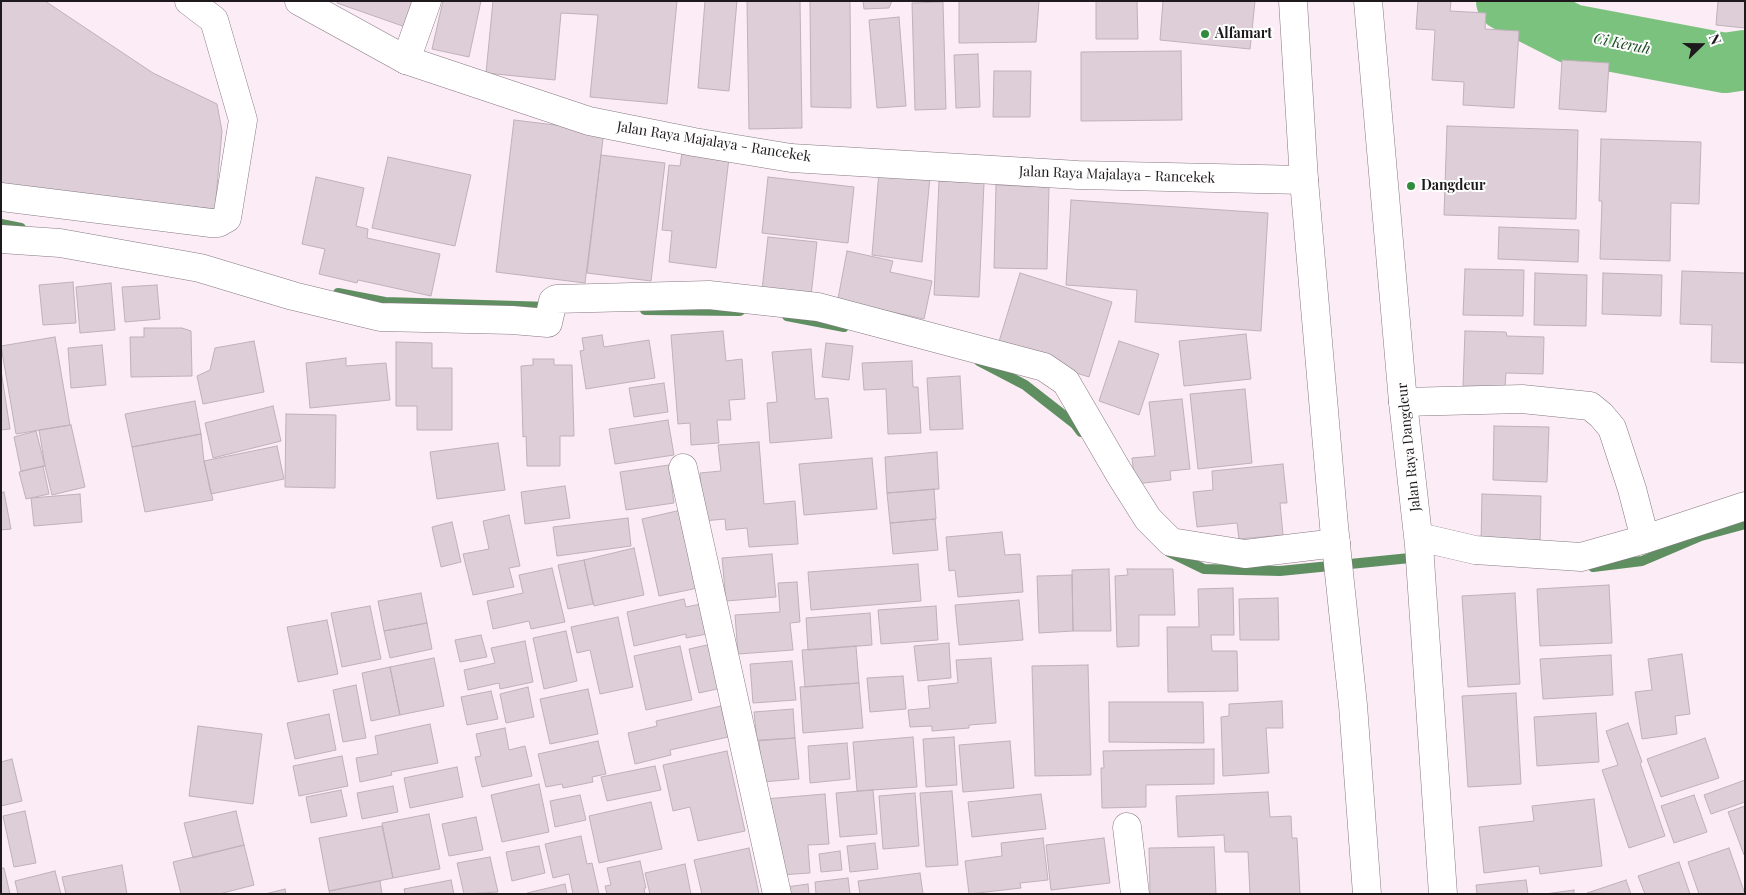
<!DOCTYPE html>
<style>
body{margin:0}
#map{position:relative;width:1746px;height:895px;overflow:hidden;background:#fbecf5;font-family:"Playfair Display",serif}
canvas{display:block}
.frame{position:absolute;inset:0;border:2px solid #1e191c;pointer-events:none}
.north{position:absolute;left:1676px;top:20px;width:50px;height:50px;-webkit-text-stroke:4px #fefefe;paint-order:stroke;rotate:68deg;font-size:14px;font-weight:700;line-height:20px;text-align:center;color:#1e191c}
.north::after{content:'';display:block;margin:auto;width:18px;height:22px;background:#1e191c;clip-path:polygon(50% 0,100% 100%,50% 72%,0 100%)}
</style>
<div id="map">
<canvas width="1746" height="895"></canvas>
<div class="frame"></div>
<div class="north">N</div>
</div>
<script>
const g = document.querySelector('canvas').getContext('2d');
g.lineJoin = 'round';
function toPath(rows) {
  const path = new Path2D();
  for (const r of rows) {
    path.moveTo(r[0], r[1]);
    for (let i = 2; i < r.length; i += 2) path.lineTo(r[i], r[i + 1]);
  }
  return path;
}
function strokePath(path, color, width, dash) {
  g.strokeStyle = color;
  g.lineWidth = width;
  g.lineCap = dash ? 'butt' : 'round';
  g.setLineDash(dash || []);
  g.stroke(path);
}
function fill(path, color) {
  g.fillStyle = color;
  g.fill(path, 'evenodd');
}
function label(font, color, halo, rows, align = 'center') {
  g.font = font + ' "Playfair Display",serif';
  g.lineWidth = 4;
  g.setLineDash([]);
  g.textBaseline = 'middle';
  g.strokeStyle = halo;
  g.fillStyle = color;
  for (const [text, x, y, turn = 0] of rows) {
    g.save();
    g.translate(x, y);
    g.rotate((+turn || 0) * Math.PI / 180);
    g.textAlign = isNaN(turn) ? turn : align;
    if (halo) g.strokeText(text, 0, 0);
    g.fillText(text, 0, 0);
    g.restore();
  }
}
strokePath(toPath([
 [1,224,21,228],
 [338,293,385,302,550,307],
 [645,310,740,311],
 [787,316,844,327],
 [979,361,1025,385,1075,424,1081,432],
 [1169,552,1204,569,1280,571,1420,557],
 [1593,567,1642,561,1701,536,1745,524]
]), '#5f8f61', 10);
strokePath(toPath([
 [1506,1,1571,34,1725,63,1745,60]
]), '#7bc27f', 60);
const building = toPath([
 [1,1,45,1,153,73,217,104,222,131,215,209,1,187,1,1],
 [338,1,421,1,411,29,337,3,338,1],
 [443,1,481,1,469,57,432,49,443,1],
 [493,1,677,1,667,104,590,97,598,15,561,13,555,80,486,73,493,1],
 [705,1,737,1,729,91,698,88,705,1],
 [747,1,800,1,802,128,749,129,747,1],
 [810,1,850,1,851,108,811,107,810,1],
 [863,1,892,1,889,8,864,9,863,1],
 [959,1,1039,1,1036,42,959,43,959,1],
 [1096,1,1137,1,1138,39,1096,39,1096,1],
 [1163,1,1255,1,1250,49,1160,40,1163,1],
 [1418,1,1451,1,1450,11,1486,13,1485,29,1519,31,1514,108,1463,105,1464,82,1432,80,1435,30,1416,29,1418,1],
 [1718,1,1745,1,1745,28,1716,25,1718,1],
 [943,2,946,109,915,110,912,3,943,2],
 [899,17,906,106,877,108,869,20,899,17],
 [1181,51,1182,120,1081,121,1081,52,1181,51],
 [978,54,980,107,956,108,954,55,978,54],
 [1562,60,1609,63,1606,112,1559,109,1562,60],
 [994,71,1031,71,1030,117,993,117,994,71],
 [514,120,604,131,585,283,496,272,514,120],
 [1447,126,1578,130,1576,219,1444,215,1447,126],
 [1601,139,1701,142,1699,204,1671,203,1670,261,1600,259,1602,201,1599,201,1601,139],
 [682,153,729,158,716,268,669,262,672,231,662,230,669,165,680,166,682,153],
 [601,155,665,163,651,281,587,273,601,155],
 [388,157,471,175,455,246,372,228,388,157],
 [879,172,930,177,922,262,872,255,879,172],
 [316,177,364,188,356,226,368,229,367,238,440,254,431,296,358,280,357,283,319,274,325,249,302,244,316,177],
 [768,177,854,187,848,243,762,233,768,177],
 [939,181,984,183,979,297,934,295,939,181],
 [996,185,1049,187,1047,269,994,268,996,185],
 [1071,200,1268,213,1261,331,1135,322,1137,290,1066,285,1071,200],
 [1499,227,1579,230,1578,262,1498,259,1499,227],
 [768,237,817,242,811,296,762,290,768,237],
 [847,251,893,261,890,272,932,281,924,319,883,310,837,304,847,251],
 [1465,269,1524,270,1523,316,1463,315,1465,269],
 [1682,271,1745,273,1745,363,1711,362,1712,325,1680,324,1682,271],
 [1020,273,1112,302,1089,377,997,348,1020,273],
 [1535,273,1587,275,1586,326,1534,325,1535,273],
 [1603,273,1662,275,1661,316,1602,314,1603,273],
 [73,282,76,323,43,325,39,285,73,282],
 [111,283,115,330,80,333,76,287,111,283],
 [157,285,160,319,125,322,122,287,157,285],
 [144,328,182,328,191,331,192,376,131,377,130,337,144,337,144,328],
 [723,331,726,361,742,359,745,399,729,400,731,420,717,420,719,443,691,445,690,423,678,424,671,335,723,331],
 [1465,331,1506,332,1507,336,1544,337,1543,374,1506,373,1505,387,1463,386,1465,331],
 [1246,334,1251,379,1184,386,1179,341,1246,334],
 [602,335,604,347,649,340,655,378,586,389,580,351,584,350,582,338,602,335],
 [55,337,70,425,16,434,1,346,55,337],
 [254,341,264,392,203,404,197,376,210,370,215,348,254,341],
 [1119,341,1159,354,1139,415,1099,401,1119,341],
 [396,342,432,343,432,368,452,368,452,430,417,430,417,406,396,406,396,342],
 [826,343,853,346,849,380,822,377,826,343],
 [102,345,106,385,71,388,68,348,102,345],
 [811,349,815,399,828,398,832,438,770,443,767,403,777,402,772,352,811,349],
 [346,358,346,366,386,363,390,400,310,408,306,363,346,358],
 [533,359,554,359,554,365,572,365,574,436,560,436,560,466,527,466,526,436,523,437,521,366,533,365,533,359],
 [912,361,913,387,918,387,921,433,888,434,886,389,864,390,862,363,912,361],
 [1,370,10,429,1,430,1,370],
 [960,376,963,429,930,430,927,378,960,376],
 [664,383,668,412,634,417,629,388,664,383],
 [1245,389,1252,463,1198,469,1190,394,1245,389],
 [1182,399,1190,469,1170,471,1171,480,1135,484,1132,458,1155,456,1149,402,1182,399],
 [195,401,201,434,132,447,125,414,195,401],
 [273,406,281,441,213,458,205,423,273,406],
 [286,414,336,415,335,488,285,487,286,414],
 [668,420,674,455,615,464,609,429,668,420],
 [71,425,85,487,52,495,45,466,39,430,71,425],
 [1494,426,1549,427,1547,482,1493,480,1494,426],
 [36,431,45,466,21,471,14,437,36,431],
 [201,434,204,461,213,500,145,512,132,447,201,434],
 [759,442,764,504,795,501,798,544,749,547,747,528,726,530,725,519,703,521,700,473,721,471,718,445,759,442],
 [498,443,505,490,437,499,430,452,498,443],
 [277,446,284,479,211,494,204,461,277,446],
 [937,452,939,489,887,493,885,457,937,452],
 [872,458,877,509,804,515,799,464,872,458],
 [1283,464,1287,503,1280,503,1283,535,1239,539,1237,523,1197,527,1193,492,1213,490,1212,471,1283,464],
 [669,465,674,503,626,510,620,472,669,465],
 [43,466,49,494,26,499,19,472,43,466],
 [565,486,570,518,525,524,521,492,565,486],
 [934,489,936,519,890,523,887,493,934,489],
 [4,492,11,529,1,530,1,493,4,492],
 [80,494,82,522,34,526,31,498,80,494],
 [1482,494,1541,496,1540,545,1481,543,1482,494],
 [681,510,698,588,659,596,642,519,681,510],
 [509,515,520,566,509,568,514,587,473,595,463,554,489,549,483,521,509,515],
 [628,518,631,546,557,556,553,527,628,518],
 [935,519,938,550,893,554,890,523,935,519],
 [452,522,461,562,441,567,432,527,452,522],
 [1002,532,1005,555,1020,554,1023,592,958,597,955,570,949,571,946,537,1002,532],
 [634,548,644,595,594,606,584,560,634,548],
 [772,554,776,597,726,601,722,558,772,554],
 [584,560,593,604,568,609,558,565,584,560],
 [918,564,921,601,811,610,808,572,918,564],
 [552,568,565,622,531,629,529,621,493,629,487,601,523,593,519,575,552,568],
 [1109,569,1111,631,1073,631,1072,570,1109,569],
 [1127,569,1173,569,1175,615,1139,615,1139,646,1117,647,1115,576,1128,575,1127,569],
 [1072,575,1073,631,1039,633,1037,576,1072,575],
 [797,582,800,622,790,623,793,650,738,654,735,615,780,612,778,583,797,582],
 [1609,585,1612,643,1540,646,1537,589,1609,585],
 [1233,588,1234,635,1211,635,1212,651,1237,651,1238,691,1168,692,1167,627,1199,627,1198,589,1233,588],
 [421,593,427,623,384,631,378,601,421,593],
 [1515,593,1520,684,1468,687,1462,596,1515,593],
 [1278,598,1279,640,1240,640,1239,599,1278,598],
 [684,599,686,607,706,603,712,633,686,638,686,634,634,646,627,612,684,599],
 [1019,600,1023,640,959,645,955,605,1019,600],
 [370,606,381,659,342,667,331,613,370,606],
 [936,606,938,640,881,644,878,610,936,606],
 [870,613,872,645,808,650,806,618,870,613],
 [618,617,633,687,600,694,590,650,577,653,571,627,618,617],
 [327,620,338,674,298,682,287,627,327,620],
 [427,623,432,649,390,658,384,631,427,623],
 [566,631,577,681,544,689,533,638,566,631],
 [481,635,487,657,460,662,455,640,481,635],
 [525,641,533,682,500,689,499,683,468,690,464,670,495,663,491,648,525,641],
 [716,643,726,687,699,693,689,649,716,643],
 [949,643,951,678,918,681,914,646,949,643],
 [680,646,692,700,646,710,634,656,680,646],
 [856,646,859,683,805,687,802,650,856,646],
 [1682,654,1690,714,1675,716,1677,734,1642,739,1635,692,1652,690,1648,659,1682,654],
 [1611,655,1613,695,1543,699,1540,659,1611,655],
 [434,658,444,706,400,715,390,667,434,658],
 [991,658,996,723,969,725,969,728,932,731,932,726,910,727,908,710,930,708,928,686,958,683,956,660,991,658],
 [792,661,796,700,753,703,750,664,792,661],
 [1088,665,1091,775,1035,776,1032,666,1088,665],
 [390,667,400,715,371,721,362,673,390,667],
 [903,676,906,709,870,712,867,678,903,676],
 [859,683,863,728,803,733,800,687,859,683],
 [356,685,366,738,343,742,333,690,356,685],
 [528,687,534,717,506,723,500,694,528,687],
 [588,689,598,734,550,744,540,699,588,689],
 [491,691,498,719,467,725,461,697,491,691],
 [1516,693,1521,784,1468,787,1462,696,1516,693],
 [1282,701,1283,728,1266,728,1269,773,1223,776,1221,717,1229,716,1229,704,1282,701],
 [1109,702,1203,702,1204,743,1109,742,1109,702],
 [721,706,728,737,670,750,671,755,635,764,628,733,657,726,656,721,721,706],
 [793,709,795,738,757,741,754,712,793,709],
 [1596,713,1599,762,1537,766,1534,717,1596,713],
 [329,714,336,750,295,759,287,723,329,714],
 [1628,723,1642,762,1640,763,1665,836,1629,848,1602,770,1618,765,1606,731,1628,723],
 [430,724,438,763,391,772,392,775,360,782,356,758,378,754,375,736,430,724],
 [198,726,262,734,253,804,189,796,198,726],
 [505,728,509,750,525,746,532,776,482,787,475,757,481,756,476,734,505,728],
 [913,737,917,787,857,791,853,742,913,737],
 [954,737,957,785,926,787,923,739,954,737],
 [795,738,799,779,762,782,759,740,795,738],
 [1705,738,1719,778,1661,797,1647,759,1705,738],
 [598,741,606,774,592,777,593,782,563,788,562,784,546,787,538,754,598,741],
 [1010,741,1014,788,963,792,959,745,1010,741],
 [847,743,850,779,810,783,808,746,847,743],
 [1214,749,1214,784,1146,785,1146,807,1102,808,1101,768,1104,768,1103,751,1214,749],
 [727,751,745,831,698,841,690,807,673,811,663,765,727,751],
 [342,756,348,786,299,796,293,766,342,756],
 [12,759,22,801,1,806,1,762,12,759],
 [655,766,661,790,607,801,601,777,655,766],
 [457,767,463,797,410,808,404,778,457,767],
 [1745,780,1745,802,1711,814,1704,795,1745,780],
 [539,784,549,832,502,842,491,795,539,784],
 [393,786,398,812,362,819,357,793,393,786],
 [341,790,347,816,311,823,306,797,341,790],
 [873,790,877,834,840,837,836,793,873,790],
 [952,791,958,865,926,867,920,793,952,791],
 [1268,792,1270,817,1291,816,1292,838,1297,838,1300,894,1250,894,1248,852,1225,852,1224,835,1178,837,1176,796,1268,792],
 [915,793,919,846,883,849,879,796,915,793],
 [825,794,829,844,808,845,810,873,780,875,765,799,825,794],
 [1041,794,1046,829,972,837,968,802,1041,794],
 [580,795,586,820,555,827,550,801,580,795],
 [1694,795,1707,832,1674,843,1661,806,1694,795],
 [1594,799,1602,866,1540,874,1539,866,1484,873,1479,827,1534,821,1532,806,1594,799],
 [651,802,662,849,599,863,589,816,651,802],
 [1745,806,1745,855,1744,855,1728,812,1745,806],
 [25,811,36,863,14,867,3,816,25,811],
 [236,811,244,845,193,858,184,823,236,811],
 [429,814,440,869,393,878,382,823,429,814],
 [476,817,483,850,449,856,442,824,476,817],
 [382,826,393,878,329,891,319,838,382,826],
 [581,836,587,864,592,863,599,894,573,894,569,874,553,878,545,844,581,836],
 [1043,838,1048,880,1020,883,1021,888,969,894,965,861,1002,856,1001,843,1043,838],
 [1104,838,1110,883,1051,890,1046,845,1104,838],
 [875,843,878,869,850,872,847,846,875,843],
 [244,845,254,885,219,894,181,894,173,862,244,845],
 [539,846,545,873,512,881,506,852,539,846],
 [1214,847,1216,894,1150,894,1149,848,1214,847],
 [749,848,759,894,702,894,694,860,749,848],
 [1729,848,1745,894,1699,894,1688,862,1729,848],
 [840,851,842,870,821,872,819,854,840,851],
 [490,857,498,892,464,894,457,863,490,857],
 [640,861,646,888,644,888,645,894,607,894,605,886,611,885,607,868,640,861],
 [1679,862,1690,894,1645,894,1638,876,1679,862],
 [685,864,691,894,650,894,645,873,685,864],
 [122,865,127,894,66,894,62,877,122,865],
 [1,868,4,868,10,894,1,894,1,868],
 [55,871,61,894,18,894,15,881,55,871],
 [920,873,923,894,860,894,858,881,920,873],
 [848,878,850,894,816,894,815,882,848,878],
 [451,880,454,894,405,894,404,889,451,880],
 [1526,880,1528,894,1477,894,1476,885,1526,880],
 [1626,880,1631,894,1587,893,1626,880],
 [380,881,382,894,330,894,329,891,380,881],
 [565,884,567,894,527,894,527,893,565,884],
 [808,884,809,894,787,894,786,887,808,884],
 [285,889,286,894,265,894,285,889],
 [1574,890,1574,894,1545,894,1574,890]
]);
fill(building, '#ddced7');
strokePath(building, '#bfb1ba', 1);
const minor = toPath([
 [406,60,427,1],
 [1,197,211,223,218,223,227,218,243,120,214,20,189,1],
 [1,239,60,243,200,268,293,296,380,317,512,320,548,323,553,301,556,299,709,295,818,307,1044,367,1066,382,1119,473,1148,519,1171,542,1245,554,1336,543],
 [1403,402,1522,399,1590,406,1601,415,1612,428,1632,489,1645,539],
 [683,468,777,894],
 [1419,537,1475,550,1581,557,1645,539,1745,506],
 [1127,827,1135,894]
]);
const major = toPath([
 [299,1,406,60,589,121,694,142,791,158,1078,175,1304,180]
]);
const highway = toPath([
 [1293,1,1304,180,1334,526,1353,705,1367,894],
 [1368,1,1403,402,1419,545,1443,894]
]);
strokePath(minor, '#867981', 29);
strokePath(major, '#867981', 29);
strokePath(highway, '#867981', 29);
strokePath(minor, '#fff', 28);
strokePath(major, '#fff', 28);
strokePath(highway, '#fff', 28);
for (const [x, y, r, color] of [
 [1205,34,5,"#308b3c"],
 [1411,186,5,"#308b3c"]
]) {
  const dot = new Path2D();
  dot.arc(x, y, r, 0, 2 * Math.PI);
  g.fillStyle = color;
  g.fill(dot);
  strokePath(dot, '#fefefe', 2);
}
label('bold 14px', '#1e191c', '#fefefe', [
 ["Alfamart",1215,34],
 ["Dangdeur",1421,186]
], 'left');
label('14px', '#1e191c', '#fefefe', [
 ["Jalan Raya Majalaya - Rancekek",714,142,9],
 ["Jalan Raya Majalaya - Rancekek",1117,175,2],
 ["Jalan Raya Dangdeur",1409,447,-96]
]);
label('italic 15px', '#1b4c21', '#fefefe', [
 ["Ci Keruh",1622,44,11]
]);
</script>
